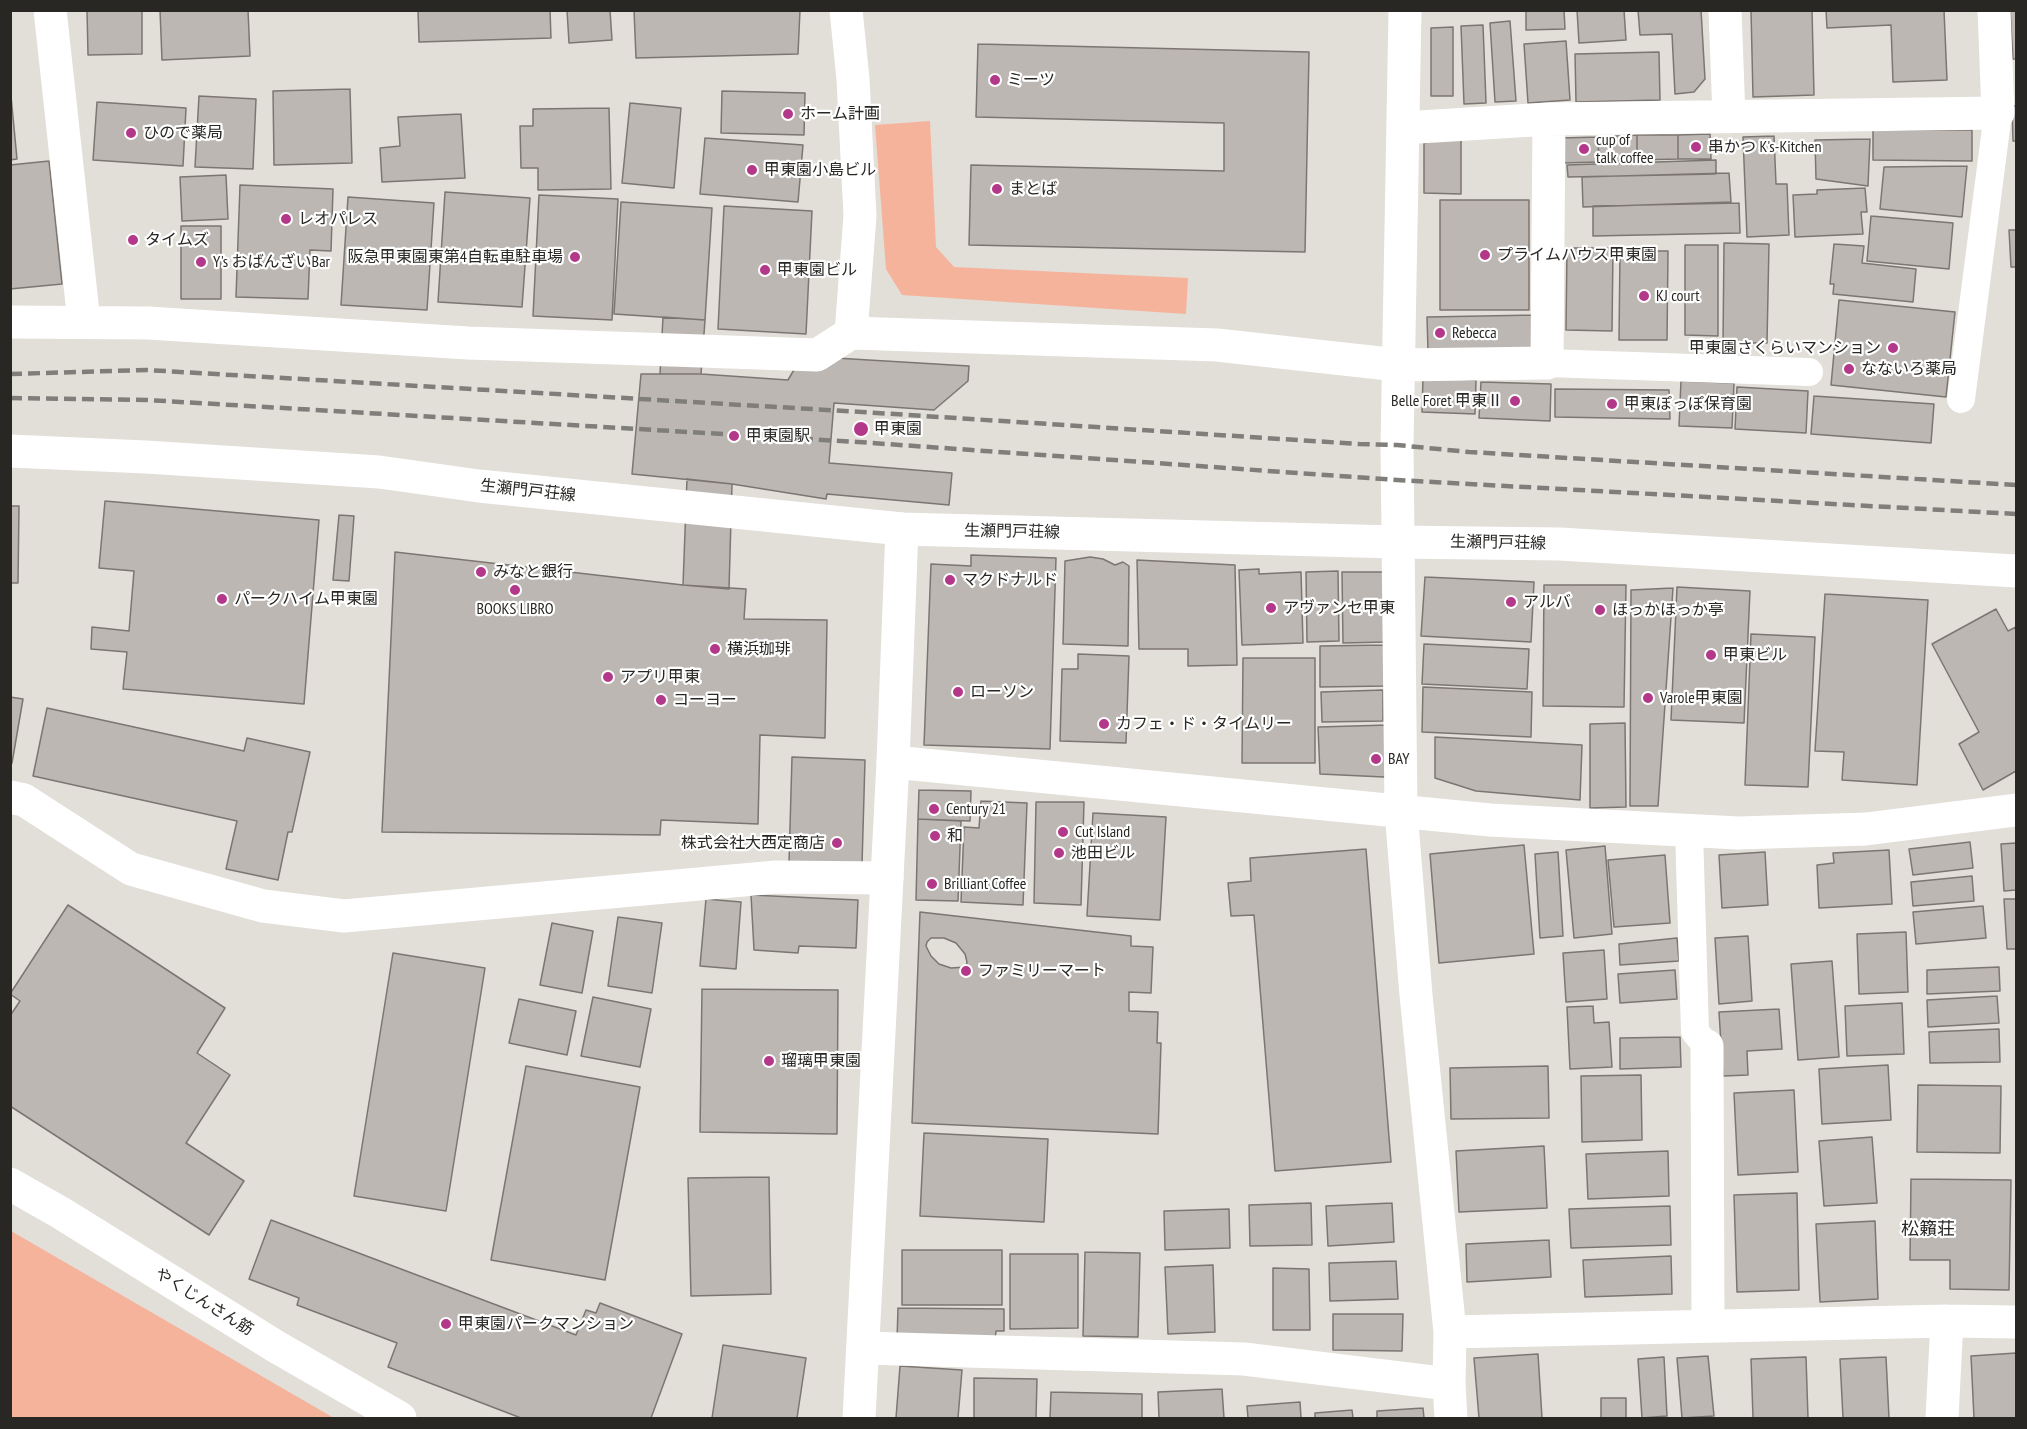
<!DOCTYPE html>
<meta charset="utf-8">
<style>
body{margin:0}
#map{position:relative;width:2027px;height:1429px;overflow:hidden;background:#e2ded8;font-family:"PT Sans Narrow",sans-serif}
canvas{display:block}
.frame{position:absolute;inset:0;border:12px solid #282724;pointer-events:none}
</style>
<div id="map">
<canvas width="2027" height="1429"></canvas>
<div class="frame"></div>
</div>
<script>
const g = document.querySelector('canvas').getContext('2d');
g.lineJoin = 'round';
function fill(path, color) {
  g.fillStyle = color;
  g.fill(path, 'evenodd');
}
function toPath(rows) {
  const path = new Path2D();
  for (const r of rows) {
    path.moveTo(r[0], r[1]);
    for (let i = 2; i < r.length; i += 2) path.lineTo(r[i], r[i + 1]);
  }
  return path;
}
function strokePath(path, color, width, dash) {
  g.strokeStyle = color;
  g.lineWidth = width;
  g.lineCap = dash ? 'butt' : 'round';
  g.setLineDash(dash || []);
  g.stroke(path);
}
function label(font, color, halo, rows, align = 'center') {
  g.font = font + ' "PT Sans Narrow","Noto Sans JP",sans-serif';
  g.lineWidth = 4.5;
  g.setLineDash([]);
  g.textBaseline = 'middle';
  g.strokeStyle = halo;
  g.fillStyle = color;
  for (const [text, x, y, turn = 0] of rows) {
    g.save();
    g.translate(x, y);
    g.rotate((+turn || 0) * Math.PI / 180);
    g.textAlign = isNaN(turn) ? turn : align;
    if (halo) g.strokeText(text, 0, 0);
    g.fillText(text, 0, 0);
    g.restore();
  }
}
fill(toPath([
 [930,121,936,247,954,267,1188,278,1186,314,902,295,886,269,875,125],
 [10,1231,11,1231,334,1418,11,1418]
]), '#f6b39c');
const building = toPath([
 [87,10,142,10,142,54,88,55,87,10],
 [160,10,248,10,250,56,162,60,160,10],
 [418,10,550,10,551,38,419,42,418,10],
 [567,10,610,10,612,40,569,43,567,10],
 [634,10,800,10,798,54,636,58,634,10],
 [1526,10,1564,10,1565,29,1526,30,1526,10],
 [1577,10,1624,10,1626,40,1579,43,1577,10],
 [1638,10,1701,10,1705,79,1694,92,1675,94,1672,34,1640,35,1638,10],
 [1751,10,1812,10,1814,95,1753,97,1751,10],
 [1826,10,1944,10,1947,80,1893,82,1891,25,1827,28,1826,10],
 [2010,10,2016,10,2016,59,2013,59,2010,10],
 [1510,21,1516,101,1495,102,1490,23,1510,21],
 [1483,25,1486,103,1464,104,1461,26,1483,25],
 [1453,27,1453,96,1431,96,1431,28,1453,27],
 [1566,41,1570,100,1528,103,1524,44,1566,41],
 [978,44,1309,52,1305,252,969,245,971,165,1224,171,1224,123,976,117,978,44],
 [1659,52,1660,100,1576,102,1575,54,1659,52],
 [350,89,352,163,274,165,273,91,350,89],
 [722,91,805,93,804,135,721,133,722,91],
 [11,96,17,159,10,160,10,96,11,96],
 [199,96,256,99,253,169,195,167,199,96],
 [97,102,186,108,183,166,93,160,97,102],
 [630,103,681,108,674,188,622,183,630,103],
 [2012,106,2016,106,2016,141,2013,141,2012,106],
 [609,108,611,189,538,190,538,168,521,168,520,126,533,126,533,109,609,108],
 [461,114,465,178,382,182,380,148,400,146,398,117,461,114],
 [1873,130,1972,130,1972,161,1873,160,1873,130],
 [1710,134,1711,159,1678,159,1678,135,1710,134],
 [1637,135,1637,160,1599,162,1598,137,1637,135],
 [1637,135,1678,135,1678,159,1637,160,1637,135],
 [1461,136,1461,194,1424,193,1424,143,1461,136],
 [1774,136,1776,184,1787,184,1789,235,1747,237,1743,137,1774,136],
 [1598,137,1599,162,1562,163,1562,138,1598,137],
 [705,138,803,145,798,202,700,194,705,138],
 [1870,139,1868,186,1816,179,1815,140,1870,139],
 [1716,160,1716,174,1568,177,1567,165,1716,160],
 [49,161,62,284,10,289,10,165,49,161],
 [1967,166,1962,217,1880,209,1884,167,1967,166],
 [1729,173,1731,202,1583,207,1582,177,1729,173],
 [226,175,228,219,182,221,180,177,226,175],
 [240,185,333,189,331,251,310,250,308,299,236,297,240,185],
 [1865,188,1867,212,1861,212,1863,234,1795,237,1793,195,1817,194,1817,190,1865,188],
 [445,192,530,198,522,307,438,302,445,192],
 [539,195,618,199,612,320,533,316,539,195],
 [348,197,434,203,427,310,341,305,348,197],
 [1440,200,1529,200,1529,310,1440,310,1440,200],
 [621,202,712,208,705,320,614,314,621,202],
 [1739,203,1740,233,1593,236,1593,206,1739,203],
 [724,206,812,211,806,334,718,329,724,206],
 [1871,216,1953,223,1949,269,1867,261,1871,216],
 [181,226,221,226,221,299,181,299,181,226],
 [2009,230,2016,230,2016,267,2011,267,2009,230],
 [1724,243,1769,244,1767,343,1723,343,1724,243],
 [1834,244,1864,246,1862,263,1916,269,1913,302,1833,294,1834,284,1830,284,1834,244],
 [1685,245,1718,245,1718,336,1685,335,1685,245],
 [1567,248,1613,248,1612,331,1566,330,1567,248],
 [1620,251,1668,251,1667,340,1619,340,1620,251],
 [1839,300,1955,312,1946,397,1831,385,1839,300],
 [1537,315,1538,349,1428,350,1427,317,1537,315],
 [663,317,705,320,701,374,660,374,663,317],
 [802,356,969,366,968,381,934,410,834,403,829,463,952,473,949,505,827,494,826,499,732,484,632,474,641,374,701,374,788,380,802,356],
 [1423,378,1476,380,1475,414,1422,412,1423,378],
 [1681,381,1734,383,1732,428,1679,426,1681,381],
 [1481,382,1551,384,1550,421,1479,418,1481,382],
 [1737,387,1808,391,1806,433,1735,429,1737,387],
 [1555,389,1669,390,1670,419,1555,417,1555,389],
 [1814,396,1934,404,1931,443,1811,434,1814,396],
 [687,479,732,484,729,589,683,585,687,479],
 [105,501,319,520,304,704,123,689,127,652,91,649,92,627,129,631,134,571,99,568,105,501],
 [10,506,19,506,18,583,10,583,10,506],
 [339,515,354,516,349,581,333,580,339,515],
 [395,552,683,585,746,589,744,619,827,620,825,738,760,735,758,824,661,820,660,835,382,832,395,552],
 [971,555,1056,558,1050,749,924,745,931,564,971,566,971,555],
 [1090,557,1103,559,1115,565,1123,562,1129,566,1128,646,1063,644,1065,561,1090,557],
 [1137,560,1235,565,1237,665,1188,666,1188,649,1139,649,1137,560],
 [1259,569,1259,574,1301,572,1303,643,1242,645,1239,570,1259,569],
 [1338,571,1339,641,1307,642,1306,572,1338,571],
 [1342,572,1386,572,1387,642,1343,643,1342,572],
 [1425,577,1534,582,1531,642,1421,636,1425,577],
 [1544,585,1626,585,1624,707,1543,706,1544,585],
 [1677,587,1750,591,1744,723,1671,720,1677,587],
 [1673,588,1658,806,1630,806,1631,590,1673,588],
 [1825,594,1928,600,1917,785,1842,780,1844,752,1815,751,1825,594],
 [1996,609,2008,631,2016,627,2016,771,1983,790,1959,744,1979,732,1932,644,1996,609],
 [1751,634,1815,637,1808,787,1745,785,1751,634],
 [1424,644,1529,649,1527,689,1422,684,1424,644],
 [1385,645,1386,686,1320,687,1320,646,1385,645],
 [1078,654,1129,656,1126,743,1060,741,1062,669,1078,669,1078,654],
 [1243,658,1315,658,1315,763,1242,763,1243,658],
 [1423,687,1532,692,1531,737,1422,732,1423,687],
 [1383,690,1383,721,1322,722,1321,692,1383,690],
 [10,697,23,699,12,763,10,762,10,697],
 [47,708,244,751,247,738,310,752,292,832,288,832,278,880,226,869,237,821,33,776,47,708],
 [1625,723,1626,807,1590,808,1590,724,1625,723],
 [1389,725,1391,767,1384,777,1320,774,1318,727,1389,725],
 [1435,737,1582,745,1580,800,1476,791,1435,778,1435,737],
 [792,757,865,760,862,865,789,863,792,757],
 [919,790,971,791,970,821,918,819,919,790],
 [981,801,1027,803,1023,905,961,902,964,827,979,828,981,801],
 [1036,802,1084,802,1081,905,1034,903,1036,802],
 [1093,813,1166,817,1160,920,1087,916,1093,813],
 [918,819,961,821,958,901,916,900,918,819],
 [1970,842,1973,868,1913,875,1909,849,1970,842],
 [2016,843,2016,890,2004,891,2001,844,2016,843],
 [1524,845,1534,954,1439,963,1430,854,1524,845],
 [1605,846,1612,934,1574,938,1566,850,1605,846],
 [1366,849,1391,1162,1275,1171,1254,915,1231,916,1228,883,1251,881,1250,858,1366,849],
 [1889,850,1892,904,1819,908,1817,865,1834,863,1833,853,1889,850],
 [1558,852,1563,936,1540,938,1535,854,1558,852],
 [1765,852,1768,905,1722,908,1719,855,1765,852],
 [1665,855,1670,923,1614,927,1608,860,1665,855],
 [1972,876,1974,901,1913,906,1911,882,1972,876],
 [751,895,858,900,856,948,799,946,798,953,754,950,751,895],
 [706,899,741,902,736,969,700,966,706,899],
 [2004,899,2016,899,2016,949,2007,949,2004,899],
 [68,905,225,1008,197,1053,230,1075,186,1143,244,1181,209,1235,10,1106,10,1016,20,1001,10,994,68,905],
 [1983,906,1986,938,1916,944,1913,912,1983,906],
 [920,912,1131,936,1131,946,1153,947,1151,993,1129,992,1129,1011,1158,1012,1157,1043,1161,1043,1158,1134,912,1123,920,912],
 [931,938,944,938,956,943,965,954,967,962,966,967,951,968,939,964,931,956,926,946,927,942,931,938],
 [618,917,662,923,652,993,608,986,618,917],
 [552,923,593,931,582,993,540,985,552,923],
 [1906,932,1908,992,1859,994,1857,934,1906,932],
 [1748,936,1752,1001,1719,1004,1715,938,1748,936],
 [1677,938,1679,961,1620,965,1619,944,1677,938],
 [1604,950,1607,999,1566,1002,1563,953,1604,950],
 [393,953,485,968,446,1211,354,1196,393,953],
 [1832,961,1839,1057,1798,1060,1791,964,1832,961],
 [1999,967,2000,991,1927,994,1927,970,1999,967],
 [1675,970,1677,999,1620,1003,1618,974,1675,970],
 [702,989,838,990,837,1134,700,1132,702,989],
 [1997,996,1999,1023,1928,1027,1927,1000,1997,996],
 [593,997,651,1009,640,1067,581,1056,593,997],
 [519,999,576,1011,567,1055,509,1043,519,999],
 [1902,1003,1904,1054,1847,1056,1845,1006,1902,1003],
 [1593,1006,1594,1023,1609,1022,1612,1067,1570,1069,1567,1007,1593,1006],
 [1779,1009,1782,1049,1747,1051,1748,1075,1723,1076,1719,1012,1779,1009],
 [1999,1029,2000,1062,1930,1063,1929,1032,1999,1029],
 [1680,1037,1681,1067,1620,1069,1620,1038,1680,1037],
 [1888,1065,1891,1120,1822,1124,1819,1069,1888,1065],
 [526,1066,640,1087,605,1280,491,1260,526,1066],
 [1548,1066,1549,1118,1451,1119,1450,1068,1548,1066],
 [1641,1075,1642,1140,1582,1142,1581,1076,1641,1075],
 [1918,1085,2001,1086,2000,1153,1917,1152,1918,1085],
 [1794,1090,1798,1172,1738,1175,1734,1093,1794,1090],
 [924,1133,1048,1139,1044,1222,920,1216,924,1133],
 [1872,1137,1877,1203,1824,1206,1819,1141,1872,1137],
 [1544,1146,1547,1208,1459,1212,1456,1151,1544,1146],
 [1668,1151,1669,1196,1588,1199,1586,1154,1668,1151],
 [769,1177,771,1294,691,1296,688,1178,769,1177],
 [1911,1179,2011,1180,2009,1290,1950,1289,1950,1260,1910,1260,1911,1179],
 [1797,1193,1799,1290,1737,1292,1734,1195,1797,1193],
 [1311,1203,1312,1245,1250,1246,1249,1205,1311,1203],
 [1392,1203,1394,1242,1328,1246,1326,1206,1392,1203],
 [1670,1206,1671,1245,1571,1248,1569,1209,1670,1206],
 [1229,1209,1230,1248,1165,1250,1164,1211,1229,1209],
 [271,1220,576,1335,586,1310,596,1313,600,1303,682,1334,651,1418,521,1418,388,1367,397,1343,297,1305,299,1298,249,1279,271,1220],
 [1875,1221,1878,1299,1820,1302,1816,1224,1875,1221],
 [1549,1240,1551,1277,1467,1282,1466,1244,1549,1240],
 [902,1250,1002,1250,1002,1305,902,1305,902,1250],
 [1085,1252,1140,1253,1138,1337,1083,1336,1085,1252],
 [1010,1254,1078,1254,1078,1328,1010,1329,1010,1254],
 [1671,1256,1672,1294,1585,1297,1583,1260,1671,1256],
 [1396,1261,1398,1299,1330,1301,1329,1263,1396,1261],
 [1213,1265,1215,1332,1168,1334,1165,1267,1213,1265],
 [1273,1268,1309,1269,1310,1330,1273,1330,1273,1268],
 [898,1308,1004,1309,1004,1331,996,1331,995,1341,897,1340,898,1308],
 [1333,1314,1403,1314,1402,1351,1333,1350,1333,1314],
 [723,1345,806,1358,797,1418,712,1418,723,1345],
 [2016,1353,2016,1418,1974,1418,1971,1356,2016,1353],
 [1538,1354,1542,1418,1479,1418,1474,1358,1538,1354],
 [1708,1356,1714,1416,1682,1418,1677,1358,1708,1356],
 [1664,1357,1667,1416,1642,1418,1638,1359,1664,1357],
 [1806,1357,1808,1418,1753,1418,1751,1359,1806,1357],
 [1886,1357,1889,1418,1843,1418,1840,1359,1886,1357],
 [900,1366,962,1370,958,1418,896,1418,900,1366],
 [974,1378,1037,1379,1036,1418,974,1418,974,1378],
 [1222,1389,1224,1418,1159,1418,1158,1392,1222,1389],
 [1051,1392,1142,1394,1142,1418,1050,1418,1051,1392],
 [1601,1398,1626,1398,1626,1418,1601,1418,1601,1398],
 [1300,1402,1301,1418,1248,1418,1247,1406,1300,1402],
 [1423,1408,1424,1418,1377,1418,1377,1411,1423,1408],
 [1352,1410,1353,1418,1315,1418,1315,1413,1352,1410]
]);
fill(building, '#bdb7b3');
strokePath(building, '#7c7672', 1.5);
strokePath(toPath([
 [1547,363,1809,372],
 [1961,399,1998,113],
 [1689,830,1695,1032,1707,1046]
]), '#fff', 28);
strokePath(toPath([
 [50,10,84,322],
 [1405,10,1397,445,1401,811,1416,995,1450,1332,1449,1384,1451,1418],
 [1725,10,1729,117],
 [1403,128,1549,119,1998,113,1994,10],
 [10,322,148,323,468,343,817,355,851,333,860,216,853,79,846,10],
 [1398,365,1547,363,1549,119],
 [893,762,1490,820,1738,833,1866,829,2016,810],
 [10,797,24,800,131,869,263,906,344,916,776,877,887,878],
 [1707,1046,1708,1326],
 [10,1184,61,1213,275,1346,400,1418],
 [1450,1332,1947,1321,2016,1322],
 [863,1348,1244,1359,1449,1384],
 [1942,1418,1947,1321]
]), '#fff', 33);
strokePath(toPath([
 [851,333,1217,345,1398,365],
 [859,1418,893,762,902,529]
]), '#fff', 33);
strokePath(toPath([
 [10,451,146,457,379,472,479,486,902,529,1397,542,1560,544,2016,571]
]), '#fff', 33);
strokePath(toPath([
 [10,374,147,370,862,412,1359,444,1397,445,1469,452,2016,485],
 [10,398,147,400,858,442,1397,480,2016,514]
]), '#807e7a', 4.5, [12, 6]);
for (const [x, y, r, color] of [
 [995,80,6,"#b43889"],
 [788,114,6,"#b43889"],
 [131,133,6,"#b43889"],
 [1696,147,6,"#b43889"],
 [1584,149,6,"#b43889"],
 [752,170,6,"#b43889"],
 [997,189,6,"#b43889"],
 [286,219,6,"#b43889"],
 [133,240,6,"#b43889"],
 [1485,255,6,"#b43889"],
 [575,257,6,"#b43889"],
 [201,262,6,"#b43889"],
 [765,270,6,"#b43889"],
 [1644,296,6,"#b43889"],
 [1440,333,6,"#b43889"],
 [1893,348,6,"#b43889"],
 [1849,369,6,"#b43889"],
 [1515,401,6,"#b43889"],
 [1612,404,6,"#b43889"],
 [861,429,8,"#b43889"],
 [734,436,6,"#b43889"],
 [481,572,6,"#b43889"],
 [950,580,6,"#b43889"],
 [515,590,6,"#b43889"],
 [222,599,6,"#b43889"],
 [1511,602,6,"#b43889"],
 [1271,608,6,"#b43889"],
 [1600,610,6,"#b43889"],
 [715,649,6,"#b43889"],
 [1711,655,6,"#b43889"],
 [608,677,6,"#b43889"],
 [958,692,6,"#b43889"],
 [1648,698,6,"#b43889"],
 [661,700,6,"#b43889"],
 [1104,724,6,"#b43889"],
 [1376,759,6,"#b43889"],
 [934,809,6,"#b43889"],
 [1063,832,6,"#b43889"],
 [935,836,6,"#b43889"],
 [837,843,6,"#b43889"],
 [1059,853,6,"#b43889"],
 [932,884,6,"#b43889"],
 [966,971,6,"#b43889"],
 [769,1061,6,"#b43889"],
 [446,1324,6,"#b43889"]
]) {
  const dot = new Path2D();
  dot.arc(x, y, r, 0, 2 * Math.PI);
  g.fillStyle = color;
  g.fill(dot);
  strokePath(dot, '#fff', 2);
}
label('16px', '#282724', '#fff', [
 ["ミーツ",1007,80],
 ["ホーム計画",800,114],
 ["ひので薬局",143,133],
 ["cup of",1596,140],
 ["talk coffee",1596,158],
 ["串かつ K's-Kitchen",1708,147],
 ["甲東園小島ビル",764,170],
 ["まとば",1009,189],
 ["レオパレス",298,219],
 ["タイムズ",145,240],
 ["プライムハウス甲東園",1497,255],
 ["阪急甲東園東第4自転車駐車場",563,257,"right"],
 ["Y's おばんざいBar",213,262],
 ["甲東園ビル",777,270],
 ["KJ court",1656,296],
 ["Rebecca",1452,333],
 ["甲東園さくらいマンション",1881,348,"right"],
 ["なないろ薬局",1861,369],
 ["Belle Foret 甲東Ⅱ",1503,401,"right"],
 ["甲東ぽっぽ保育園",1624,404],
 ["甲東園",874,429],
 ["甲東園駅",746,436],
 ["みなと銀行",493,572],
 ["マクドナルド",962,580],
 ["パークハイム甲東園",234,599],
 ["アルバ",1523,602],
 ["アヴァンセ甲東",1283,608],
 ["BOOKS LIBRO",515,609,"center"],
 ["ほっかほっか亭",1612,610],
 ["横浜珈琲",727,649],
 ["甲東ビル",1723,655],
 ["アプリ甲東",620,677],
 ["ローソン",970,692],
 ["Varole甲東園",1660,698],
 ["コーヨー",673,700],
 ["カフェ・ド・タイムリー",1116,724],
 ["BAY",1388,759],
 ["Century 21",946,809],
 ["Cut Island",1075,832],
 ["和",947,836],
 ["株式会社大西定商店",825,843,"right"],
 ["池田ビル",1071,853],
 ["Brilliant Coffee",944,884],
 ["ファミリーマート",978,971],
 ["瑠璃甲東園",781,1061],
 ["甲東園パークマンション",458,1324]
], 'left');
label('16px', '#282724', '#fff', [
 ["生瀬門戸荘線",528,491,6],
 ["生瀬門戸荘線",1012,532,1],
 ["生瀬門戸荘線",1498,543,1],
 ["やくじんさん筋",204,1302,32]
]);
label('18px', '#282724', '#fff', [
 ["松籟荘",1928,1230]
]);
</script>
